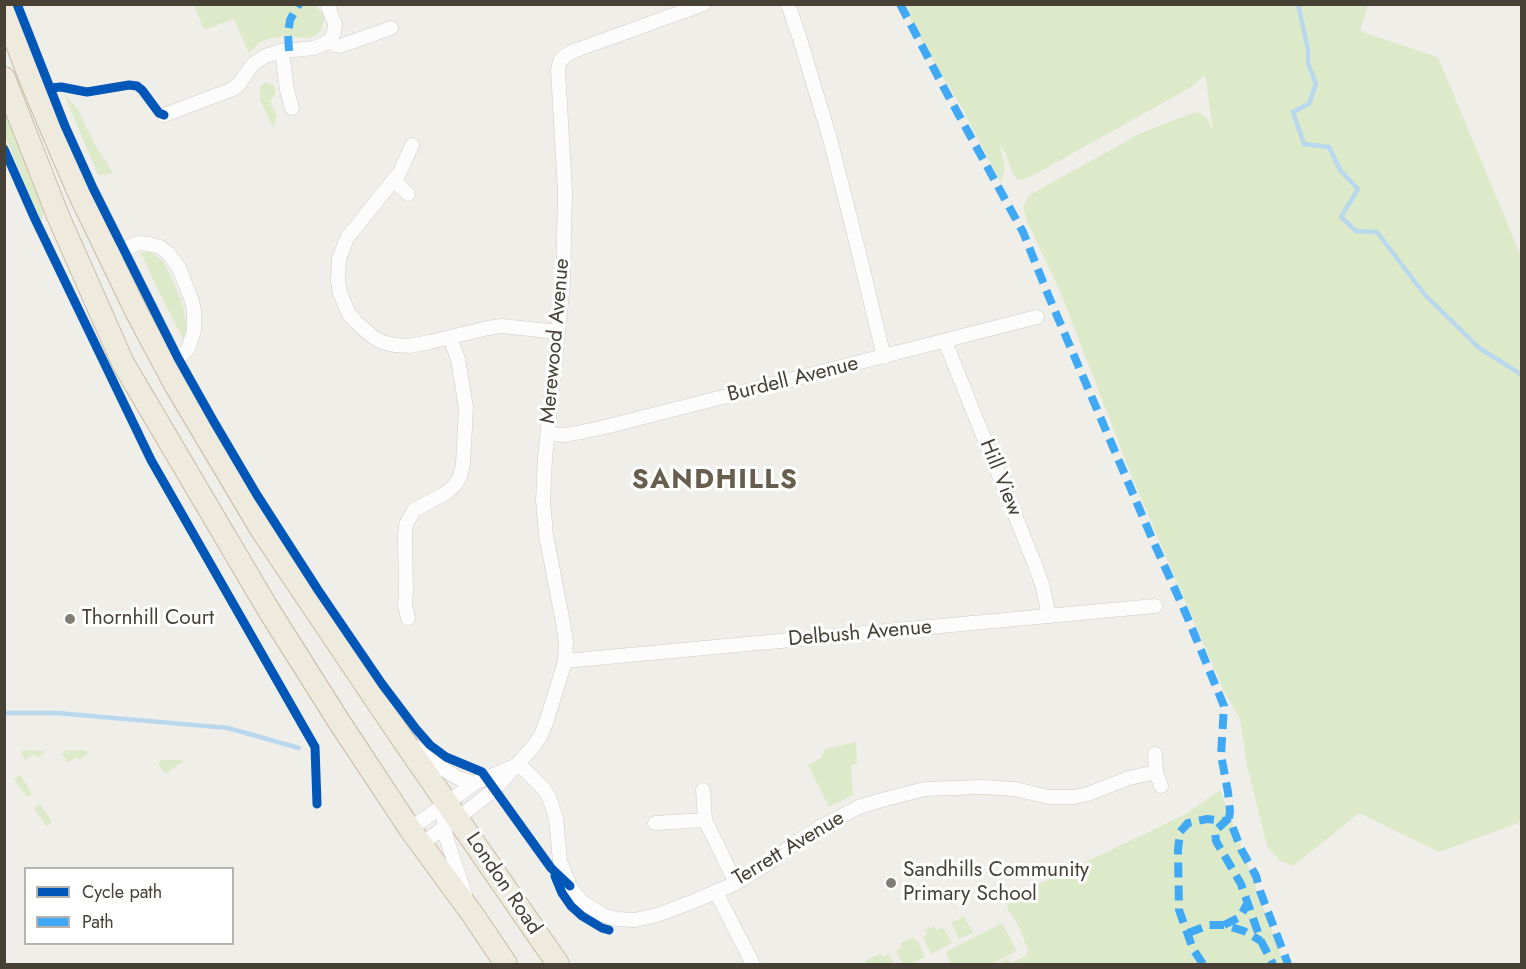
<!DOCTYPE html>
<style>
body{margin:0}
#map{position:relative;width:1526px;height:969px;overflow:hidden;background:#f0eee9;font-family:Jost,sans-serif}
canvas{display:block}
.frame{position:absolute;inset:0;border:6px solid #464035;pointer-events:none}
.legend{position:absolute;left:24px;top:867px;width:210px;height:78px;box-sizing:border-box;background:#fff;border:2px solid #b5b3ae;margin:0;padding:8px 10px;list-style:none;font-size:18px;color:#464035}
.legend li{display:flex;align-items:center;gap:12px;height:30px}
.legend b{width:30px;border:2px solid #b5b3ae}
</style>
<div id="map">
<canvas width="1526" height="969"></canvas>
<div class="frame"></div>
<ul class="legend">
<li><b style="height:8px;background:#0057b8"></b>Cycle path</li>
<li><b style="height:8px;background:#3fa9f5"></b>Path</li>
</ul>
</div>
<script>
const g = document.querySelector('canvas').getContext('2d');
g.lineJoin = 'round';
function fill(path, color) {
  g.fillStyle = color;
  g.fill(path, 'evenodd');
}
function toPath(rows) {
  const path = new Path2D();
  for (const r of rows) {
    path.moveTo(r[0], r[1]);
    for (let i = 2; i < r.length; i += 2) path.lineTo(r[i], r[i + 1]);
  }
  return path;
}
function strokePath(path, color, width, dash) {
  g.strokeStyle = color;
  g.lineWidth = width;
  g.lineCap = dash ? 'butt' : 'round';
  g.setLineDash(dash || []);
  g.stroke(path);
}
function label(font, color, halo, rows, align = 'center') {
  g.font = font + ' Jost,sans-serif';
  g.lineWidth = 6;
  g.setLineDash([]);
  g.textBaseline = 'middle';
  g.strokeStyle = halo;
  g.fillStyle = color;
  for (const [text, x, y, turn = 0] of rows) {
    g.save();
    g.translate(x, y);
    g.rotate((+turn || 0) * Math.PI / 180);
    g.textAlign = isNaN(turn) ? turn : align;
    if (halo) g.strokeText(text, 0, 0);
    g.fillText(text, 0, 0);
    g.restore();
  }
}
fill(toPath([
 [194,5,315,5,323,14,324,19,321,30,316,35,309,38,285,36,271,38,260,42,249,53,234,19,204,30],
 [903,5,1368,5,1360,31,1438,57,1521,256,1521,822,1439,852,1359,813,1293,866,1279,860,1267,846,1247,765,1240,719,1224,691,1179,587,1132,477,1060,291,1027,221,1023,207,1029,196,1033,193,1141,133,1190,114,1199,112,1207,119,1213,130,1205,74,1193,86,1043,170,1023,180,1018,180,1012,172,1006,154,1000,145,1005,169,1001,183,962,108,930,56],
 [265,82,274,85,276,93,270,101,277,117,273,127,260,100,260,87],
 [64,94,77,108,97,148,113,173,98,175],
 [4,107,44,207,43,216,40,223,5,136],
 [150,252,163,261,174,283,183,306,186,323,185,343,155,284,141,253],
 [856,742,857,764,851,765,853,795,829,807,808,765,821,758,825,749],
 [23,750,45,751,45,752,37,758,34,754,25,760,21,754],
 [85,750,88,754,80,760,77,757,68,763,62,754,64,751],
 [161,760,181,760,183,762,165,774,159,765,159,762],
 [18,776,21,776,31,792,31,794,27,797,14,779],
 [1220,790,1284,964,996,964,1008,958,1011,963,1026,956,1028,951,1019,926,1008,909,1006,900,1186,814],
 [38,805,41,805,51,820,51,823,46,826,34,808],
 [964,916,973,933,959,939,951,923],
 [1002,923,1017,951,991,964,951,964,945,952],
 [934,926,936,930,943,927,952,943,931,954,923,937,927,935,925,930],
 [913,937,915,940,917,940,925,957,910,964,903,964,896,951,902,947,900,943],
 [881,953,883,957,889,954,894,964,867,964,865,961]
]), '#ddeac9');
strokePath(toPath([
 [1298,4,1308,50,1308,63,1316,84,1309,104,1293,112,1304,144,1329,147,1340,170,1358,189,1341,217,1356,231,1377,232,1425,295,1467,336,1478,347,1522,375],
 [4,713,57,713,228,728,299,748]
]), '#bad8ed', 4.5);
const minor = toPath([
 [788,4,799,36,830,139,857,245,884,357],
 [330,41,335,45,340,46,391,28],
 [282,51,287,90,292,108],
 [164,115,233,89,239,84,253,64,265,56,282,51,314,48,330,41,334,32,335,24,327,4],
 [412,145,400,172,347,238,339,259,338,281,340,293,349,314,357,323,373,337,382,342,395,345,409,346,430,342,488,328,502,326,558,332],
 [394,180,408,194],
 [109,256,138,243,149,244,160,247,168,253,179,268,192,301,194,311,194,331,188,349,178,358,164,366],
 [945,341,1035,565,1042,584,1049,616],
 [548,434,566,435,601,428,1037,317],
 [408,618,405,605,406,591,405,536,406,525,414,510,446,493,454,486,460,477,463,464,466,408,458,359,450,338],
 [565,661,1155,606],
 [415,747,443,769,460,779,475,783],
 [1155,754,1156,772,1161,786],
 [519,764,544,789,549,797,556,818,560,861,570,886,575,894,584,903,603,915,617,919,635,920,657,915,692,902,736,883,770,862,791,846,822,826,859,807,882,800,925,789,984,787,1015,789,1049,797,1074,797,1088,794,1129,778,1156,772],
 [703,790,705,820],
 [444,820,446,837,465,894],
 [655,823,705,820,736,883],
 [410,829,475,783,512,767],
 [421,844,458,818,495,789,532,748,541,735,547,720,565,661,566,642,563,623,546,535,543,501,545,458,563,283,565,192,558,70,560,61,564,57,571,52,704,4],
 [716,892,753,964]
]);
const trunk = toPath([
 [4,10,34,88,78,191,136,311,176,386,261,529,401,737,558,964],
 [4,78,58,216,123,363,268,609,338,720,410,829,473,915,506,964]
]);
strokePath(minor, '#ceccc7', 15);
strokePath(trunk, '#c7bba5', 24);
strokePath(minor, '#fdfcfc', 14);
strokePath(trunk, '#eeeade', 22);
strokePath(toPath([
 [900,4,944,88,1023,232,1049,297,1151,536,1186,614,1224,706,1221,755,1228,792,1230,811,1229,818,1241,849,1256,876,1260,891,1288,964],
 [289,51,288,33,290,20,299,4],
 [1229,818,1215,831,1216,841,1241,884,1261,941,1273,964],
 [1224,925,1240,917,1247,904],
 [1188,933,1209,925,1224,925,1244,931,1261,941],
 [1203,964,1193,949,1179,910,1178,850,1180,832,1188,823,1207,819,1225,821]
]), '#3fa9f5', 8, [15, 8]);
strokePath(toPath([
 [17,4,65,126,93,188,178,358,214,422,257,495,318,590,382,684,416,729,430,745,446,757,482,772,551,868,570,886],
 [50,88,61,87,87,92,129,85,137,86,142,90,159,113,164,115],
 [4,149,34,217,151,460,315,747,317,804],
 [555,876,562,893,571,906,582,916,602,928,609,930]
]), '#0057b8', 9);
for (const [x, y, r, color] of [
 [70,619,6,"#827d74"],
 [891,883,6,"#827d74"]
]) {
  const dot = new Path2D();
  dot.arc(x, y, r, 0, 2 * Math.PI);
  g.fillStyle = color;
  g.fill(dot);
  strokePath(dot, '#fff', 2);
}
label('21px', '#464035', '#fff', [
 ["Merewood Avenue",556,341,-85],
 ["Burdell Avenue",793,380,-14],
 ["Hill View",1000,478,68],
 ["Delbush Avenue",860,634,-5],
 ["Terrett Avenue",789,849,-31],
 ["London Road",503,884,56]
]);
label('21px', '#464035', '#fff', [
 ["Thornhill Court",82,619],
 ["Sandhills Community",903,871],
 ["Primary School",903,895]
], 'left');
g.letterSpacing = '1.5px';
label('bold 27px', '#685e4d', '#fff', [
 ["SANDHILLS",715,481]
]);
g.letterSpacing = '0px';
</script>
